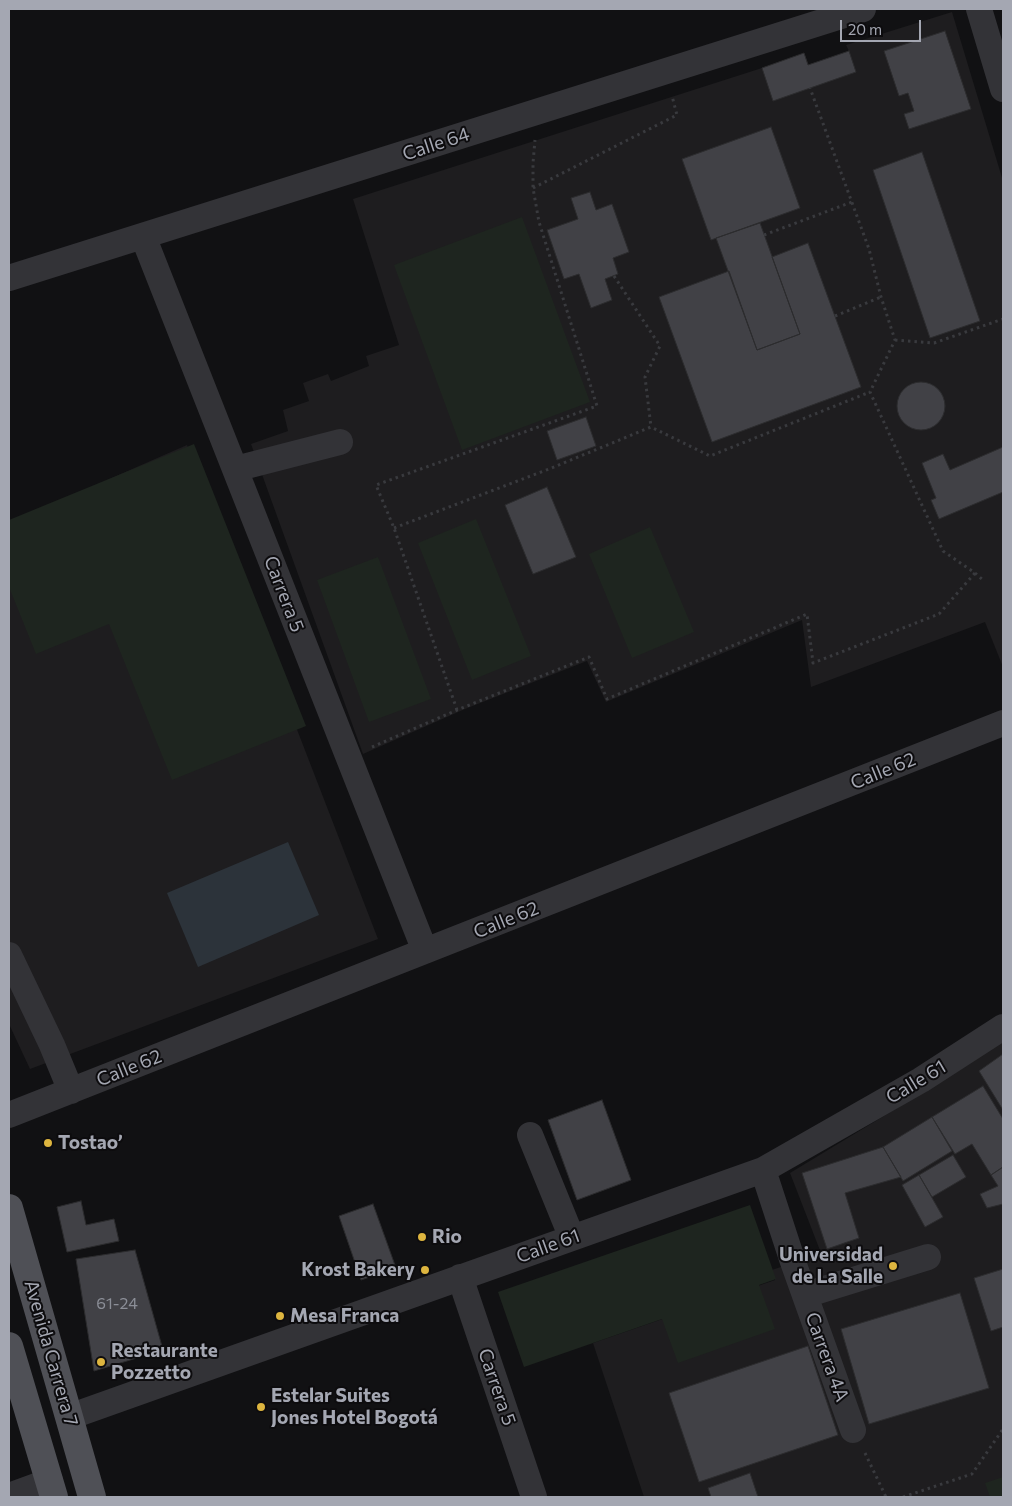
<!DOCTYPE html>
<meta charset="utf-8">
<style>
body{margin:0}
#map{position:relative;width:1012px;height:1506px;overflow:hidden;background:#111113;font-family:Commissioner,sans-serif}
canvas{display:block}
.frame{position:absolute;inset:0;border:10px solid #a4a7b2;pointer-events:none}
.scale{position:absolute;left:840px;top:20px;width:81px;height:22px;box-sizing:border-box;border:2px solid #a4a7b2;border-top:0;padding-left:6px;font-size:15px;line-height:18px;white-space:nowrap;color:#a4a7b2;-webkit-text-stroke:4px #0d0c0e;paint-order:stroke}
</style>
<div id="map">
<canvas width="1012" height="1506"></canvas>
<div class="frame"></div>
<div class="scale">20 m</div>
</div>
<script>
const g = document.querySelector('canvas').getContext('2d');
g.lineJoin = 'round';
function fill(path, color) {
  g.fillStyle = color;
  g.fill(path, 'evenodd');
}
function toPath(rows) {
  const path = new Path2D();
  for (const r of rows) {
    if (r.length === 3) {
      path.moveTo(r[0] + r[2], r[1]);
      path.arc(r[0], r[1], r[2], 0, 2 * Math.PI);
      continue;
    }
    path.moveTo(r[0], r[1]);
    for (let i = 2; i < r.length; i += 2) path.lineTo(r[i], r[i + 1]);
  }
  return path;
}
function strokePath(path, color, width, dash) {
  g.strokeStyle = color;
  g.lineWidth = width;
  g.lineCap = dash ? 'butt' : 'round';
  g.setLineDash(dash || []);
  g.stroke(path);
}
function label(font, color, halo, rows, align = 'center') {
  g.font = font + ' Commissioner,sans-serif';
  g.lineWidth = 4;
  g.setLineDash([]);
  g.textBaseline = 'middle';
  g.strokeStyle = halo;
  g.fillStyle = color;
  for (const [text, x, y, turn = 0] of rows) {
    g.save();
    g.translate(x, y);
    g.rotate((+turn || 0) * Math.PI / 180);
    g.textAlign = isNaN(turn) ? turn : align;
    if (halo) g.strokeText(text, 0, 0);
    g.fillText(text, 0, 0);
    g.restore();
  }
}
fill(toPath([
 [952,12,1003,181,1003,667,985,622,811,687,802,620,606,702,587,661,465,709,363,754,251,444,288,431,283,410,309,401,303,383,328,374,331,381,369,366,366,356,399,345,353,199,762,68,804,53,809,65,849,51,846,45],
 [187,445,378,939,30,1069,9,1024,9,523],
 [1003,1039,1003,1497,644,1497,593,1343,775,1280,772,1270,821,1253,790,1173,930,1088]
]), '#1e1d1f');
fill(toPath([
 [522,217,590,402,462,450,394,265],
 [194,444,306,726,172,780,109,624,36,654,9,587,9,520],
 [476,519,531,656,472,680,418,543],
 [650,527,694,632,632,658,589,554],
 [378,557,431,699,369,722,317,580],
 [750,1205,776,1279,759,1285,775,1329,678,1363,662,1319,524,1367,498,1292],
 [1003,1477,1003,1497,990,1497,985,1483]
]), '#1e251f');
fill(toPath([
 [288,842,319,915,198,967,167,893]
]), '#2c333a');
const building = toPath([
 [945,31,971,109,909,129,904,114,914,111,908,93,899,96,884,51,945,31],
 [849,51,856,72,773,101,762,68,804,53,808,65,849,51],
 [771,127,800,208,711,240,682,159,771,127],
 [922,152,980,321,930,338,873,170,922,152],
 [590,192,596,210,612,204,629,252,613,258,618,274,605,279,612,300,591,308,579,274,564,279,547,230,578,219,571,198,590,192],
 [760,223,800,334,757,350,716,238,760,223],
 [808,243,861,387,712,442,659,297,729,271,757,350,800,334,772,257,808,243],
 [921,406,24],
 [586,417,596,446,557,460,547,431,586,417],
 [1003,447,1003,492,939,519,931,500,936,498,922,463,943,454,950,470,1003,447],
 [547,487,576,557,533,574,505,505,547,487],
 [1003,1054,1003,1110,979,1071,1003,1054],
 [983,1086,1003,1119,1003,1167,991,1175,972,1144,955,1154,932,1117,983,1086],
 [602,1100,631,1180,577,1200,548,1120,602,1100],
 [932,1117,952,1151,903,1181,883,1147,932,1117],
 [883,1147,901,1177,845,1193,859,1238,827,1249,802,1173,883,1147],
 [953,1155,966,1177,932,1197,919,1175,953,1155],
 [1003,1167,1003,1204,987,1208,980,1194,998,1186,991,1175,1003,1167],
 [919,1175,943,1217,925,1227,902,1185,919,1175],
 [81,1201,86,1225,114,1219,119,1241,67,1252,57,1207,81,1201],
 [373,1204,396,1268,361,1280,339,1216,373,1204],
 [135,1250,163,1350,94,1371,76,1259,135,1250],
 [1003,1269,1003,1327,991,1331,974,1278,1003,1269],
 [960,1293,989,1388,869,1424,841,1329,960,1293],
 [808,1346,838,1435,699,1482,669,1393,808,1346],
 [750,1473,758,1497,711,1497,708,1488,750,1473]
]);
fill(building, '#414146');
strokePath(building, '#2c2c2e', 1);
strokePath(toPath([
 [533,188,677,115,672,96],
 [764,235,852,202],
 [614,276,660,346,645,377,651,427],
 [835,316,881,297],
 [895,340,934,343,1003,319],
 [394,528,549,469,651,427,710,456,870,392],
 [975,573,984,581],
 [457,710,394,528,376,485,597,406,539,222,533,188,533,163,535,140],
 [372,747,457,710,589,657,607,699,807,614,813,663,939,614,975,573,943,551,870,392,895,340,881,297,869,249,810,88],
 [865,1453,886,1497],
 [903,1497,972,1474,1003,1429]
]), '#393a3e', 3, [2.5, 4]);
strokePath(toPath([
 [979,9,1003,89],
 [143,236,425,951],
 [9,278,863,9],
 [235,469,340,442],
 [9,955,52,1045,71,1091],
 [9,1115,1003,723],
 [530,1135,572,1238],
 [763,1170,793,1262,853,1430],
 [460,1277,534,1497],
 [805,1295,928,1257],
 [69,1417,763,1170,921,1080,1003,1027],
 [9,1496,50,1481]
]), '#333337', 26);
strokePath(toPath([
 [9,1208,92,1497],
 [9,1346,54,1497]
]), '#4f5056', 28);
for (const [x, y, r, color] of [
 [48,1143,5,"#ddb53f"],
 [422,1237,5,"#ddb53f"],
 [893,1266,5,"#ddb53f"],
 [425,1270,5,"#ddb53f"],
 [280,1316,5,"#ddb53f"],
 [101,1362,5,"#ddb53f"],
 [261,1407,5,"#ddb53f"]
]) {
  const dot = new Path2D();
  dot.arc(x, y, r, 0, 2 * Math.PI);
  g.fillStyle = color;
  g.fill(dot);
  strokePath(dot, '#0d0c0e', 2);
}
label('16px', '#8b8e97', null, [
 ["61-24",117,1304]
]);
label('19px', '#a4a7b2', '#0d0c0e', [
 ["Calle 64",436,144,-18],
 ["Carrera 5",284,594,69],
 ["Calle 62",883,771,-22],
 ["Calle 62",506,920,-22],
 ["Calle 62",129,1068,-22],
 ["Calle 61",916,1082,-31],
 ["Calle 61",548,1246,-20],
 ["Avenida Carrera 7",51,1353,74],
 ["Carrera 4A",827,1357,70],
 ["Carrera 5",497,1387,71]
]);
label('bold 19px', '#a4a7b2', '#0d0c0e', [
 ["Tostao’",58,1143],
 ["Rio",432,1237],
 ["Universidad",883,1255,"right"],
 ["de La Salle",883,1277,"right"],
 ["Krost Bakery",415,1270,"right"],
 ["Mesa Franca",290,1316],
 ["Restaurante",111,1351],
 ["Pozzetto",111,1373],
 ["Estelar Suites",271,1396],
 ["Jones Hotel Bogotá",271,1418]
], 'left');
</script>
